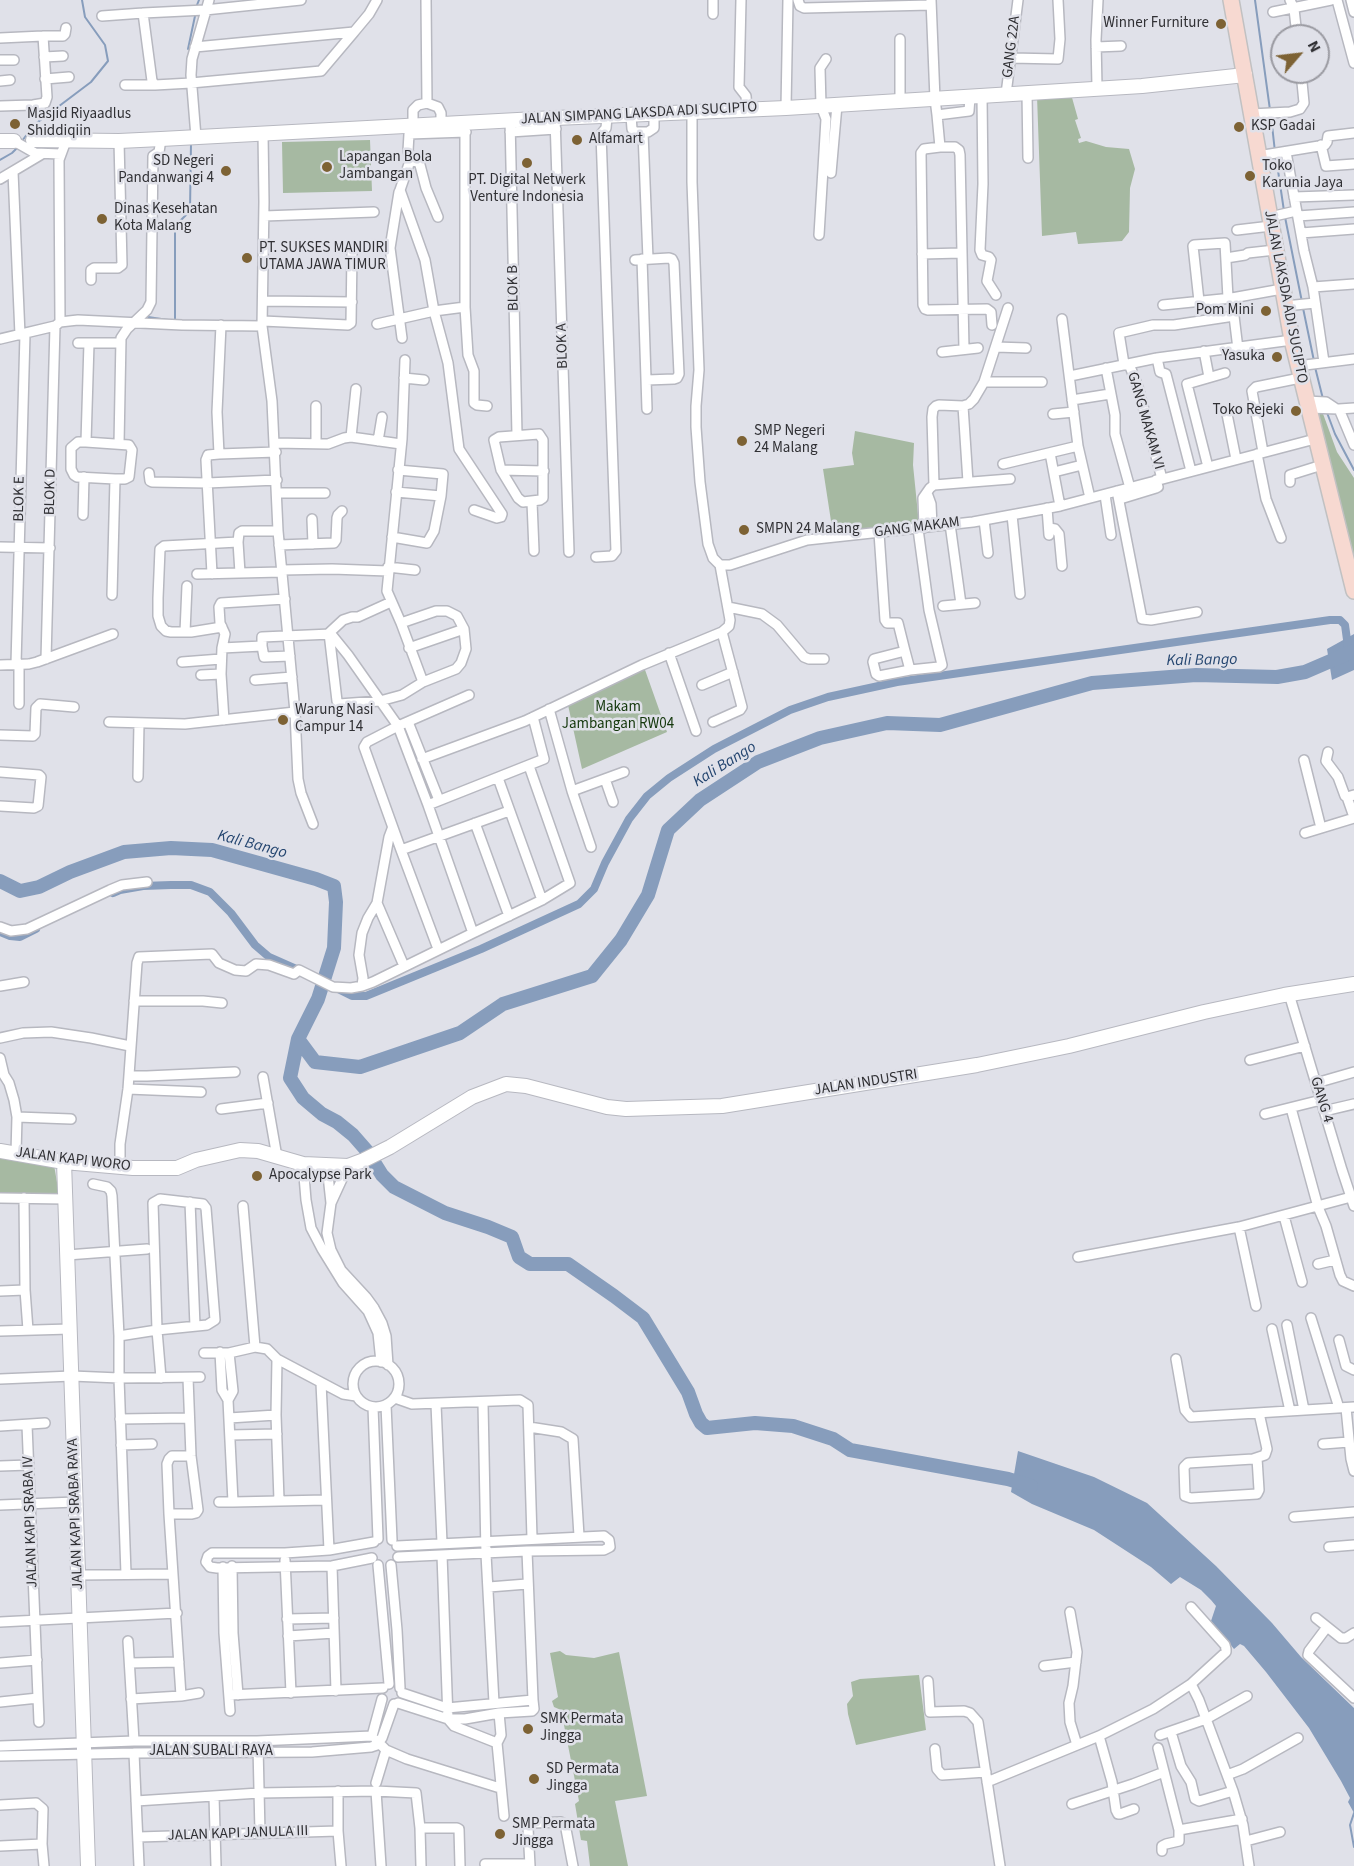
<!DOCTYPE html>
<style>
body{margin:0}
#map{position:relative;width:1354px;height:1866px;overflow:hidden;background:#e0e1e9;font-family:"Source Sans 3",sans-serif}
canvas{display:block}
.north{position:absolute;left:1270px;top:24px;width:60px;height:60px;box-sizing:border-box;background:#e0e1e9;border:2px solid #9a9aa1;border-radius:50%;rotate:62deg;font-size:16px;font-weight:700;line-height:24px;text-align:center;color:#303034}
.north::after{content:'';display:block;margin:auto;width:21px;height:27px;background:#7d6234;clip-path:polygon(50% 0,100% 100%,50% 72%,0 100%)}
</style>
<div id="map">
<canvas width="1354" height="1866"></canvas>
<div class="north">N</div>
</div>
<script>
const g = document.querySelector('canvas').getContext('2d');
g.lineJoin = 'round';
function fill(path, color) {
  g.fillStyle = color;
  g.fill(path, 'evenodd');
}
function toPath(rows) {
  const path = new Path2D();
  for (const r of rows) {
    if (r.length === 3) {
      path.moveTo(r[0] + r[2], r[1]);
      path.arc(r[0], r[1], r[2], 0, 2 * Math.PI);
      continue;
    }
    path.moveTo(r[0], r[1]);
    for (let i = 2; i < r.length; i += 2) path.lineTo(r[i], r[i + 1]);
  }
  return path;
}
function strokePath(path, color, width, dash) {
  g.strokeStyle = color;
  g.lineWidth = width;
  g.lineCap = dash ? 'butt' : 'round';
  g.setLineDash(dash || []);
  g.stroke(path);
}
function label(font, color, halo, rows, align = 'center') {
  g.font = font + ' "Source Sans 3",sans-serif';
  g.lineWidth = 5;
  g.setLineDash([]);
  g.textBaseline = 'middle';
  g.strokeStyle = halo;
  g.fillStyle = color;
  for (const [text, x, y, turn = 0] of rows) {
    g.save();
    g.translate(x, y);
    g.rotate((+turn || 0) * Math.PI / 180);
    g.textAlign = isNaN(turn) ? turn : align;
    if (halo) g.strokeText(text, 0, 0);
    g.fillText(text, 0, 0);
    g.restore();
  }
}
fill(toPath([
 [1071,94,1078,119,1075,120,1081,138,1078,139,1079,143,1086,141,1106,147,1129,149,1135,169,1130,188,1129,232,1122,241,1078,244,1076,232,1042,236,1037,96],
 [370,140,372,191,283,193,282,142],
 [1313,411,1322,411,1337,452,1354,478,1354,566],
 [855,431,914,443,913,465,919,524,833,534,823,469,854,465,852,453],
 [644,667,667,732,582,769,568,705],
 [0,1157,54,1165,59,1194,0,1194],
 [560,1651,566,1655,594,1658,619,1652,647,1796,615,1801,628,1866,590,1866,587,1841,581,1840,575,1804,579,1801,561,1710,554,1707,552,1701,558,1697,550,1653],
 [919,1675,926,1730,856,1745,848,1714,847,1704,853,1696,851,1682,860,1679]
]), '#a6b9a2');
fill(toPath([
 [1354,634,1354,670,1332,680,1327,649],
 [1018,1451,1094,1477,1147,1503,1216,1566,1272,1623,1301,1657,1354,1708,1354,1813,1348,1802,1350,1798,1341,1781,1309,1728,1266,1672,1244,1646,1240,1644,1234,1649,1211,1621,1216,1606,1211,1600,1201,1590,1180,1577,1171,1584,1151,1567,1094,1530,1032,1504,1011,1492]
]), '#879dbc');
strokePath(toPath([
 [1255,0,1270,110],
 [197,5,199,0],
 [188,49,195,16],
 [1271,116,1275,152],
 [22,141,34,125,91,82,108,61,105,45,85,17,82,0],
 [1276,157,1284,211],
 [0,160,12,153,19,146],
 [1285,217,1302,302],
 [1303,308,1314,361],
 [148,317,168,320],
 [122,318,131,318],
 [174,321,175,321,175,226,190,211,191,143],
 [1315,367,1323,399],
 [1326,410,1335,434,1354,470],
 [1354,1813,1350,1825,1354,1847]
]), '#879dbc', 2);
strokePath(toPath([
 [113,893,120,890,143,886,171,885,191,885,210,892,231,913,255,945,269,957,303,972],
 [0,932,10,936,20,937,36,929],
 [336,988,352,996,366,996,481,949,579,904,594,889,605,863,629,819,647,796,669,778,714,749,790,710,828,697,897,682,1330,620,1340,620,1345,625,1348,647]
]), '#879dbc', 8);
strokePath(toPath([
 [0,881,20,891,39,887,70,872,124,852,171,848,212,850,316,879,334,886,336,902,334,948,318,999,298,1039,315,1062,360,1067,460,1033,503,1004,592,976,621,940,648,895,668,830,700,800,758,762,820,738,887,723,940,725,1092,683,1196,675,1277,677,1305,672,1354,651],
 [298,1039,290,1078,303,1098,322,1114,337,1122,353,1135,367,1151,382,1175,394,1187,445,1213,488,1227,512,1237,519,1257,530,1264,568,1264,614,1296,643,1318,688,1392,696,1414,701,1423,707,1428,755,1423,793,1426,833,1439,850,1450,1008,1479,1031,1486]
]), '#879dbc', 14);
const street = toPath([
 [426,0,427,103],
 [741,0,739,87,746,96,747,109],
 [798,0,800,6,804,8,931,5],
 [931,0,935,99,937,115],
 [1290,0,1294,9,1297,36],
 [1337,0,1354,63],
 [1351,0,1354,12],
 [1273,12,1331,0],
 [713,14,713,0],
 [102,16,143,13],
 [354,32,369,14,377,0],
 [0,38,43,36],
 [195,47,354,32,321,71,191,83,155,85,152,81,143,13,205,10,301,0],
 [1096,47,1121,46],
 [44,57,63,56],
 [1011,58,1058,59,1060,39,1058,0],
 [0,60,14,60],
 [45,79,69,77],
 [0,81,10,80],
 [125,85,155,85],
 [1097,87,1096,40,1098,0],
 [1027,93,1028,158],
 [1006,94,1018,0],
 [982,96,983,184,980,250,982,255,989,257,991,260,987,281,996,295],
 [970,97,969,111,937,115,940,147,924,149,921,153,923,305,925,309,928,310,987,309,991,312,992,325],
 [900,101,900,39],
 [0,106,33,105,45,103,47,97,43,36,63,36,65,34,66,28],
 [786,108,788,0],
 [692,112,692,182,699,370,696,406,696,427,700,482,708,544,713,558,720,565,730,565,807,540,973,522,1060,506,1315,439],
 [1251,114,1290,112,1300,109,1304,103,1301,72],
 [631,116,632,129,635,132,643,132],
 [555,118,569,552],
 [510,120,517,435],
 [461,123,461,130,465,133,465,307,468,355,474,371,474,403,477,405,487,406],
 [413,125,413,110,418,105,427,103,438,107,441,113,441,124],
 [510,132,556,129],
 [263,133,264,202,262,326,272,401,278,531,295,712,298,779,301,793,313,824],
 [196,137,191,75,192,59,209,0],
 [14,141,35,153,61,154],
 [1321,145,1326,166,1354,164],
 [940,147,955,147,959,150,960,155,964,349],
 [1286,152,1304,251,1313,287,1324,362],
 [1258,156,1325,145,1327,142,1328,136,1354,133],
 [412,161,408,151,409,134,466,132],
 [13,172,20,335],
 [831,173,837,105],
 [0,179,42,154],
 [399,192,390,248,402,338],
 [1294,197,1354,195],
 [264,216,374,212],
 [1298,216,1354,212],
 [438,217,426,188,420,165,418,162,412,161,409,164,400,190,425,260,434,311,448,363,459,449,502,514,501,517,497,518,474,510],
 [1270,217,1296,211],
 [1237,230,1271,226],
 [1301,233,1354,229],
 [819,235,826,119,821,106,820,68,826,59],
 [922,254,961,253],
 [1226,258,1245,255,1248,253,1275,250],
 [642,259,647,409],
 [648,259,643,132,648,132,654,128,654,115],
 [635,260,669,258,672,259,674,263,679,374,677,378,674,379,647,380],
 [91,280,91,270,94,268,118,268,122,265,119,141],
 [1313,287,1354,284],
 [264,301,352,302],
 [1199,301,1193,246,1194,245,1225,243,1228,298],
 [1163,305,1232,298],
 [1285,306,1315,303],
 [1234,316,1232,298,1282,289],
 [1062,319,1078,446,1090,498],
 [263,321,348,325,351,323,352,253],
 [60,322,78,320,182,325,262,326],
 [60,322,59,160,66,141],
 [377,324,434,311,465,307],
 [0,339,55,326,59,323],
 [78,343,121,343],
 [996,347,1026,348],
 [1204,351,1209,377],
 [942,352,978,348],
 [1157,358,1160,372,1166,374,1191,471],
 [405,360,402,439,387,591,401,623,423,682],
 [1124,364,1119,333,1153,325,1174,325,1234,316,1238,349],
 [1129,364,1138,387,1162,479],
 [1297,366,1354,359],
 [1106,368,1115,415,1115,434,1130,488],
 [1070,376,1157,358,1292,340],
 [404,378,424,380],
 [984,382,1042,382],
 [1072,400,1110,394],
 [1306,401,1326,402,1335,408],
 [316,406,316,443],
 [963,406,968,482],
 [1307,408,1339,409,1354,408],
 [1339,409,1354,445],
 [1053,414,1074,412],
 [1227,414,1236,459],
 [539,434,543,440,543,498,540,500,523,502,518,498,501,470,494,440,499,437,539,434],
 [351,437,356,389],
 [378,441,382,417],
 [86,442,78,442,71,448,71,469,74,475,77,477,115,479,125,479,129,477,132,450,129,445,86,442,89,343],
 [275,443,328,444,344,438,351,437,401,444],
 [119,444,121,338,127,329,147,310,151,302,153,156,159,152,161,139],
 [1263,452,1252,391,1256,387,1300,378],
 [1050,453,1060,506],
 [219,454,276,452],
 [1257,454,1266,499,1281,538],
 [1003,464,1078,446],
 [1208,467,1187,384,1225,373],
 [398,470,443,474,441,496],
 [501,470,544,471],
 [1054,472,1082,465],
 [149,473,150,481,152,482,207,483,277,480],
 [1290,482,1290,475,1322,465],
 [934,485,1010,479],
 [1117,491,1142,619,1151,620,1197,612],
 [277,493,325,493],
 [927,493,931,504,932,526],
 [1105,495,1111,535],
 [1120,499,1156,488,1158,487,1156,480],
 [532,502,534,551],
 [1047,508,1049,535],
 [83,515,84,477],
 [1012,515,1020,594],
 [312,519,313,544],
 [984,520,988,553],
 [950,524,961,604],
 [924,528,923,498,930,488,934,485,932,417,933,409,936,406,939,405,963,406,969,404,974,399,984,382,1008,308],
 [1049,528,1055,529,1059,534,1062,566],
 [879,533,885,620,887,623,898,623,905,651,874,659,873,662,876,674,879,676,910,670],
 [392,537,427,543,434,531,441,496,396,492],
 [238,542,239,533,242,531,278,531],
 [279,545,334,543,336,540,337,518,338,515,342,511],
 [0,547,50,548],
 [596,557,612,556,616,551,601,134,606,128,607,117],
 [388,567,415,570],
 [282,570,332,569,388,571],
 [197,574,282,572],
 [212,574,206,460,208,455,219,454,217,412,221,325],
 [112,595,115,479],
 [391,602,358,617,352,617,343,620,329,633,337,701,339,704,380,701,402,695,423,682,456,669,461,663,466,649,464,629,457,616,447,611,436,611,401,623],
 [943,606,975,603],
 [728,607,762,614,777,625,804,657,809,659,824,659],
 [222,627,191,632,171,632,166,631,161,626,158,616,158,598,160,549,164,546,238,542,240,573],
 [185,632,187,586],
 [222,648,262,646],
 [409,648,464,629],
 [905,651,910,670,939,667,942,665,929,610,918,529],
 [669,653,696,731],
 [46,659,55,326],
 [182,662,221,659],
 [16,664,25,334],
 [19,664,19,704],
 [0,665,29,664,37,662,113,634],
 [201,675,221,674],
 [255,680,292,677],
 [702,685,733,672],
 [549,709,572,791,591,847],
 [224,720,221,674,222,648,225,634,220,623,219,607,221,603,285,599],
 [109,722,185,724,295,712],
 [408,722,439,800],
 [713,722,740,710,742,707,722,632,729,626,730,620,720,565],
 [0,735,33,736,35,734,36,708,40,704,74,707],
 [1328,752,1326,761,1338,777,1345,796,1347,797,1354,795],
 [422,759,525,721,642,665,722,632],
 [1304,760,1321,828],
 [0,772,39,775,41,777,38,806,34,808,0,806],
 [138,777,139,723],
 [498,778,542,900],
 [605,779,613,802],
 [572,791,624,772],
 [1347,797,1354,817],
 [428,805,544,759,533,717],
 [475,823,509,916],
 [392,829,389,837,377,903,404,966],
 [1305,833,1354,818],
 [401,850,364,747,367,742,398,726,469,695],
 [0,927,11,931,27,929,110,890,122,885,147,882],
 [473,933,542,900,570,883,529,766],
 [438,949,401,850,509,811],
 [0,986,24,982],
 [362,986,363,978,359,955,362,933,368,918,377,903],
 [1289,994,1342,1170,1354,1206],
 [134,1001,203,1001,222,1003],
 [0,1038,23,1033,51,1032,91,1038,130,1046],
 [0,1058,4,1075,9,1083,14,1100,17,1117,16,1153],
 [1250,1060,1305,1046],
 [129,1076,147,1076,235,1072],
 [263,1077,277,1157],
 [1316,1083,1354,1072],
 [128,1089,201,1092],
 [1291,1108,1318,1207,1326,1226,1340,1275,1343,1281,1354,1286],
 [221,1109,268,1103],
 [1324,1111,1354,1104],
 [1265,1114,1321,1100],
 [17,1117,71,1119],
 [303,1164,306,1200,311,1228,322,1249,343,1283,368,1311,378,1333,381,1362],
 [327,1166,331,1203,327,1233,331,1250,341,1270,366,1297,374,1308,382,1323,386,1336,388,1365],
 [120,1168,120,1144,128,1089,137,963,139,957,212,954,219,963,235,970,246,971,256,964,269,965,294,974,299,970,333,987,351,988,362,986,373,982,473,933,428,805,398,726,348,655,331,634,262,637,262,646,264,657,290,656],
 [93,1184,107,1187,111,1191,112,1196,119,1336,119,1378,126,1574],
 [0,1198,65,1199],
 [24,1198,25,1290,28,1330],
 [190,1202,195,1326],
 [331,1203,348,1166],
 [243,1206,255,1347,267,1349,277,1359,343,1394,356,1396],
 [1284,1216,1302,1282],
 [1239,1227,1256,1306],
 [67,1255,147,1249],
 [1078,1257,1239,1227,1351,1197],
 [1318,1264,1335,1260],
 [0,1291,25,1290],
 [1311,1318,1339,1408],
 [1287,1325,1304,1410],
 [1272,1329,1290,1411],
 [0,1331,70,1329],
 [119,1336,157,1330,207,1325,215,1320,206,1208,203,1204,160,1199,153,1203,157,1330,161,1378],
 [1339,1340,1346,1366,1354,1370],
 [220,1352,222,1390,228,1400,233,1391,229,1353],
 [204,1353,229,1353,255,1347],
 [277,1359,276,1415,279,1500],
 [1176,1359,1185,1410,1191,1417,1354,1407],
 [376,1384,23],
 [0,1379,72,1376,119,1378,200,1377],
 [321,1383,329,1550],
 [395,1398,412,1404,520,1400,528,1405,532,1538],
 [228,1400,233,1502,326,1500],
 [483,1403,486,1554,494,1703],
 [436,1404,442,1543],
 [386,1405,392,1540],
 [373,1407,378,1539],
 [1346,1408,1351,1459,1354,1471],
 [229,1418,276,1415],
 [120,1419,188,1418],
 [27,1425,39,1722],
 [0,1426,45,1423],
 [529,1427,561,1432,573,1439,579,1536],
 [230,1435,277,1434],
 [1323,1444,1349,1442],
 [121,1445,152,1444],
 [191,1456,172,1456,169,1459,167,1464,169,1514,181,1696,199,1693],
 [1257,1458,1259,1490,1257,1494,1191,1498,1185,1496,1184,1467,1188,1463,1253,1459,1265,1455,1267,1449,1259,1413],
 [0,1466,29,1465],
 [219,1502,233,1502],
 [0,1505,75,1502],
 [169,1514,192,1514,196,1513,198,1510,191,1456,188,1378],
 [1294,1517,1354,1512],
 [397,1546,604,1536,609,1540,610,1547,604,1550,527,1551,398,1557],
 [1329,1547,1354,1545],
 [527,1551,533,1700],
 [442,1555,448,1719,454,1726,497,1743],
 [372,1558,332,1566,217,1568,210,1567,206,1562,208,1556,212,1553,285,1553,329,1550,374,1542],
 [285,1560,291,1693],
 [378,1565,389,1684],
 [391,1565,397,1630,400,1688],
 [232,1566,233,1633,238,1695],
 [332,1566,336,1691],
 [223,1567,224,1633,230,1711],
 [78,1575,173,1574],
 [489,1587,527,1584],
 [1070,1612,1077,1652,1073,1686,1069,1703,1070,1722,1077,1745],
 [1316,1618,1341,1638,1346,1638,1354,1633],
 [287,1619,334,1618],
 [0,1622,177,1613],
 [1327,1627,1309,1651,1308,1655,1354,1698],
 [288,1636,334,1633],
 [128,1641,134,1741],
 [0,1663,37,1660],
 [130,1663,179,1662],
 [1044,1666,1076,1662],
 [928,1681,930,1712,964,1711,970,1713,978,1722,1000,1866],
 [1191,1684,1199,1700,1233,1791,1243,1825,1249,1866],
 [229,1695,383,1688],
 [131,1699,181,1696],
 [0,1702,38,1698],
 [398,1703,448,1719,465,1719,499,1713,532,1711,534,1709,533,1700,447,1708,402,1693],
 [499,1713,501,1735,497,1743,504,1816],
 [1171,1732,1181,1766,1191,1782,1195,1799,1199,1801,1206,1799,1233,1791],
 [1160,1735,1206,1719,1247,1696],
 [1099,1736,1112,1782,1116,1810,1118,1814,1120,1814,1134,1809],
 [376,1740,386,1750,407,1759,500,1788],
 [0,1746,134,1741,257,1741,372,1736,382,1699],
 [258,1746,260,1833],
 [1158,1748,1179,1830,1242,1819],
 [935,1749,937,1769,942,1775,986,1772],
 [134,1753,139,1866],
 [0,1756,134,1753,312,1752,371,1747,377,1745,382,1738,394,1704],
 [1227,1775,1243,1769,1298,1738],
 [987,1782,1099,1736,1153,1709,1191,1684,1226,1652,1226,1649,1225,1645,1191,1607],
 [376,1783,386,1750],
 [338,1791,338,1831,341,1866],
 [214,1796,216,1866],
 [136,1801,259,1793,376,1791],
 [1072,1804,1133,1784,1164,1772],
 [0,1805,36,1803,43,1809,42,1844,44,1866],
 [420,1828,457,1828,459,1829,460,1866],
 [138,1837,338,1831],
 [1246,1841,1280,1832],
 [0,1846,42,1844],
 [1162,1851,1162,1846,1166,1844,1179,1841,1179,1830],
 [485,1864,529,1864],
 [381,1866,376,1791,416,1793,420,1828,421,1866],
 [530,1866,528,1828,533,1823,561,1822,565,1824,573,1866]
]);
const secondary = toPath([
 [33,140,119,141,161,139,555,118,786,108,1142,86,1245,75],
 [0,141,14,141],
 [0,1151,64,1162,133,1168,177,1168,196,1160,240,1150,258,1151,303,1164,348,1166,364,1160,390,1147,472,1097,506,1084,526,1086,607,1107,626,1109,722,1106,977,1065,1069,1046,1204,1012,1284,995,1354,984],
 [64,1162,88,1866]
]);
const primary = toPath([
 [1231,0,1292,340,1354,591]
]);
strokePath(street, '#b7b8c0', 12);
strokePath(secondary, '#b7b8c0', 16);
strokePath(primary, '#c1c1c2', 18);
strokePath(street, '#fff', 9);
strokePath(secondary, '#fff', 14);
strokePath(primary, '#f7d9d1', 15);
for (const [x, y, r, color] of [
 [1221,24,6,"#7d6234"],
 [15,124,6,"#7d6234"],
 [1239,127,6,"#7d6234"],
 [577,140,6,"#7d6234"],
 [527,163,6,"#7d6234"],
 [327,167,6,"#7d6234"],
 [226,171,6,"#7d6234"],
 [1250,176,6,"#7d6234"],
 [102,219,6,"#7d6234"],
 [247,258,6,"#7d6234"],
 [1266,311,6,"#7d6234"],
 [1277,357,6,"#7d6234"],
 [1296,411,6,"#7d6234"],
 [742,441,6,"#7d6234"],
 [744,530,6,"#7d6234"],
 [283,720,6,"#7d6234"],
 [257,1176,6,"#7d6234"],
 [528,1729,6,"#7d6234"],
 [534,1779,6,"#7d6234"],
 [500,1834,6,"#7d6234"]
]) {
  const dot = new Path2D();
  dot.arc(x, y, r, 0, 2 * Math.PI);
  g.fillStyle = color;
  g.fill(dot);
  strokePath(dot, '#e0e1e9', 2);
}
label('15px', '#303034', '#e0e1e9', [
 ["Winner Furniture",1209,24,"right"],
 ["Masjid Riyaadlus",27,115],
 ["Shiddiqiin",27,132],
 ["KSP Gadai",1251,127],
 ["Alfamart",589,140],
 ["Lapangan Bola",339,158],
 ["Jambangan",339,175],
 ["SD Negeri",214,162,"right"],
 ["Pandanwangi 4",214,179,"right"],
 ["Toko",1262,167],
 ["Karunia Jaya",1262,184],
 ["PT. Digital Netwerk",527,181,"center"],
 ["Venture Indonesia",527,198,"center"],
 ["Dinas Kesehatan",114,210],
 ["Kota Malang",114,227],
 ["PT. SUKSES MANDIRI",259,249],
 ["UTAMA JAWA TIMUR",259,266],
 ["Pom Mini",1254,311,"right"],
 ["Yasuka",1265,357,"right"],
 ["Toko Rejeki",1284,411,"right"],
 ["SMP Negeri",754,432],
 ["24 Malang",754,449],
 ["SMPN 24 Malang",756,530],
 ["Warung Nasi",295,711],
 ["Campur 14",295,728],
 ["Apocalypse Park",269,1176],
 ["SMK Permata",540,1720],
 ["Jingga",540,1737],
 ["SD Permata",546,1770],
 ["Jingga",546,1787],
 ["SMP Permata",512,1825],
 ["Jingga",512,1842]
], 'left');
label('15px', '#303034', '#e0e1e9', [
 ["GANG 22A",1012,47,-83],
 ["JALAN SIMPANG LAKSDA ADI SUCIPTO",639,114,-3],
 ["BLOK B",514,288,-91],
 ["JALAN LAKSDA ADI SUCIPTO",1285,297,79],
 ["BLOK A",563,346,-92],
 ["GANG MAKAM VI",1145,421,74],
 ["BLOK D",51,492,-89],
 ["BLOK E",20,499,-89],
 ["GANG MAKAM",917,528,-7],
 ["JALAN INDUSTRI",866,1083,-9],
 ["GANG 4",1321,1100,73],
 ["JALAN KAPI WORO",73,1160,7],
 ["JALAN KAPI SRABA RAYA",76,1514,-92],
 ["JALAN KAPI SRABA IV",31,1522,-92],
 ["JALAN SUBALI RAYA",211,1752],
 ["JALAN KAPI JANULA III",238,1834,-2]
]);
label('15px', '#13370b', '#e0e1e9', [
 ["Makam",618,708],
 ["Jambangan RW04",618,725]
]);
label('italic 16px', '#254670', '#e0e1e9', [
 ["Kali Bango",1202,661,-1],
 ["Kali Bango",725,765,-32],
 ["Kali Bango",252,845,15]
]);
</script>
